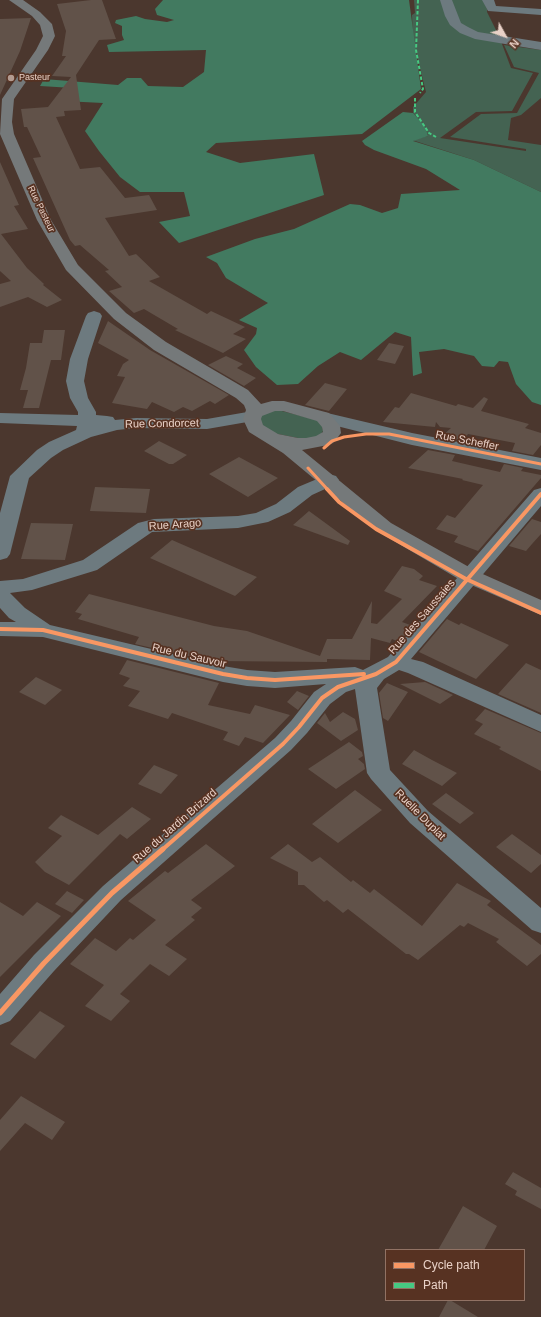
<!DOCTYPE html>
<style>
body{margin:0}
#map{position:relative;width:541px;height:1317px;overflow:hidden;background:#4b372e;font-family:Arial,sans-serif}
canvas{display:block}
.legend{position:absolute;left:385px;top:1249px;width:140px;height:52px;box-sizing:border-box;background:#573222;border:1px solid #917264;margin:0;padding:5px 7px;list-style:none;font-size:12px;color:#e9d1c7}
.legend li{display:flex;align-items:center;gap:8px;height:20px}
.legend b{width:20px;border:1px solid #917264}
.north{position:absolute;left:485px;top:16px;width:40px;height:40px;-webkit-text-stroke:3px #573222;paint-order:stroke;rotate:130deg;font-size:11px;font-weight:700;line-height:16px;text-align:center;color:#e9d1c7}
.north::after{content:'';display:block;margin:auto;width:14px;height:18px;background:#e9d1c7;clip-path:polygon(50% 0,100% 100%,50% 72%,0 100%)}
</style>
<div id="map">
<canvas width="541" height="1317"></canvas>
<ul class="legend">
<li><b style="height:5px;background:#f99763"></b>Cycle path</li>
<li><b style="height:5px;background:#46c982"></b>Path</li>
</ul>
<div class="north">N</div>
</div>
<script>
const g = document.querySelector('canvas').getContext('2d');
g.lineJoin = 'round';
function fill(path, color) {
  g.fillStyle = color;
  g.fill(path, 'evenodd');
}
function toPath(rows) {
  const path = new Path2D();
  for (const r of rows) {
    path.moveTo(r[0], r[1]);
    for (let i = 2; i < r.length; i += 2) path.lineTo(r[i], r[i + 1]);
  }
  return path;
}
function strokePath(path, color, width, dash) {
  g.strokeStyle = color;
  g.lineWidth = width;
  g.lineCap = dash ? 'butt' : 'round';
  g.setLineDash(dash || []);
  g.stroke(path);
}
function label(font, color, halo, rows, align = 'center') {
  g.font = font + ' Arial,sans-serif';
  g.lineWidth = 3.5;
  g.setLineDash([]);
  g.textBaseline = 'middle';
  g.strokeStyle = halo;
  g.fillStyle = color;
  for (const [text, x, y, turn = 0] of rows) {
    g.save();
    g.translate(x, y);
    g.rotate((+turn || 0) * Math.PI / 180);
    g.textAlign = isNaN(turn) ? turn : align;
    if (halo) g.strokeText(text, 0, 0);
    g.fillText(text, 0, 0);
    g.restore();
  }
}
fill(toPath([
 [414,0,483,0,487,9,487,12,499,36,511,68,533,73,512,111,476,112,440,138,526,151,526,149,450,137,481,114,517,113,539,73,514,67,504,45,541,50,541,98,521,115,511,118,508,140,541,145,541,192,474,160,412,140,428,136,425,126,413,113,413,107,426,92,413,40,412,15,415,13],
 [274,409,321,421,323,431,319,437,308,440,273,433,260,426,259,415]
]), '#446352');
fill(toPath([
 [163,0,409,0,421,89,362,134,216,143,206,152,240,163,314,154,324,195,179,243,159,222,190,216,184,192,140,192,120,177,99,151,85,131,103,103,63,101,73,88,40,86,44,79,118,85,127,78,141,78,148,86,183,87,204,72,206,50,109,52,107,45,124,40,122,35,122,26,115,23,116,20,136,16,145,19,167,22,174,20,157,15,155,9],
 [403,112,413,113,425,126,428,136,413,141,474,160,541,192,541,405,532,402,516,384,508,362,499,361,494,367,482,366,474,356,444,349,419,352,422,373,413,376,411,337,395,332,361,360,340,352,318,366,298,384,277,385,256,367,244,350,256,334,257,328,239,320,268,303,226,278,217,263,206,257,255,239,294,229,350,204,360,205,382,213,398,208,401,194,460,190,426,169,374,150,365,145,362,141]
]), '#427a60');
fill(toPath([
 [91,0,102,0,116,39,99,40,76,75,81,110,64,111,65,116,56,117,80,169,100,167,125,198,149,195,157,210,105,218,129,256,136,254,160,277,149,281,207,314,211,311,245,327,233,334,246,339,223,353,175,330,178,329,144,309,134,313,109,291,122,287,105,271,109,270,80,245,75,246,70,240,33,158,41,157,27,127,24,127,21,109,48,107,71,77,52,76,66,56,62,56,66,31,57,4],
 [31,18,20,51,0,95,0,19],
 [0,162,19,205,14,206,28,229,1,234,27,268,44,284,43,285,62,300,47,307,28,297,0,307,0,284,11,281,0,271],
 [108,321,150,350,229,395,215,404,210,401,192,411,183,407,174,412,152,402,147,409,112,403,125,377,117,376,123,364,129,360,98,343],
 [44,330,65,330,61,360,51,360,39,408,23,408,28,390,20,390,26,368,30,343,42,343],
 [389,343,404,346,395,364,377,360],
 [226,356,243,364,237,368,256,378,244,386,208,365],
 [325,383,347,389,329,411,305,405],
 [411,393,456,406,458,404,473,408,484,397,488,399,481,411,529,424,525,428,541,433,541,445,533,455,512,451,515,443,468,434,463,441,441,437,451,428,440,427,436,422,435,427,383,422,395,407,399,408],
 [159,441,187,455,173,464,169,464,144,451],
 [428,450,455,455,452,461,500,472,504,464,523,468,521,471,541,475,541,478,478,551,454,542,458,536,436,529,447,515,455,518,483,485,462,480,463,479,408,468],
 [239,457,278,478,248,497,209,474],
 [95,487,150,489,146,513,90,511],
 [309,511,350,541,348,545,293,525],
 [532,519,541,522,541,534,532,544,526,551,509,546],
 [31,523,73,524,65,560,21,559],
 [172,540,257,577,235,596,150,558],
 [402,566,414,569,423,576,419,580,437,586,402,622,413,626,399,642,392,639,390,643,371,638,370,660,327,659,327,662,214,661,226,665,135,644,139,637,78,619,82,614,75,612,89,594,214,626,247,631,320,656,327,639,352,639,372,601,371,623,377,624,402,599,384,591],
 [447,619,459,625,461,623,509,645,476,679,419,652],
 [127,660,219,683,208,705,250,714,255,705,290,715,263,743,245,737,239,746,223,740,228,732,172,713,168,719,128,706,140,691,123,686,130,678,119,674],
 [526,663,541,670,541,713,498,694],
 [36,677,62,690,45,705,19,692],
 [425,682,453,695,440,704,400,684],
 [387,683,408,692,388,721,383,718,379,693],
 [297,691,309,696,298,710,287,702],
 [485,709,541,733,541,771,499,749,501,747,474,734,483,724,475,720],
 [343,712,355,719,358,730,341,741,317,723,325,713,330,722],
 [349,742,362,752,363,756,358,759,364,764,365,769,336,789,308,769],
 [414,750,432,760,457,773,442,786,402,764],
 [154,765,178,775,161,794,138,784],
 [355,790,382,810,338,843,312,824],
 [446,793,474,813,460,824,432,804],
 [132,807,151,819,127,839,120,834,69,885,45,872,35,862,62,836,48,828,61,815,98,835],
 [512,834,541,855,541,864,531,873,496,847],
 [206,844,235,866,191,900,202,908,191,917,195,920,165,945,187,959,169,976,150,964,120,994,130,1001,111,1021,85,1006,104,985,70,964,95,938,116,951,130,938,133,940,156,920,128,901,165,871,168,873],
 [288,844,312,862,320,857,351,882,353,880,370,893,374,889,422,926,457,883,491,901,487,905,541,945,541,954,527,966,496,942,499,939,468,923,464,927,460,925,418,960,409,954,406,954,348,909,343,913,327,900,324,902,304,885,298,885,298,872,270,858],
 [67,891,84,900,72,913,55,904],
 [0,902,23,916,37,902,61,916,0,977],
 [40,1011,65,1026,35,1059,10,1044],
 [21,1096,65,1122,52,1140,25,1123,0,1151,0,1120],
 [513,1172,541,1188,541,1209,515,1195,517,1191,505,1184],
 [463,1206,497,1226,484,1250,438,1250],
 [448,1300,450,1300,478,1317,439,1317]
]), '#615249');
fill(toPath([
 [440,0,452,0,461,23,468,27,478,32,541,42,541,50,475,39,460,33,450,25,445,16,440,0],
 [482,0,494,0,496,6,541,9,541,15,488,11,482,0],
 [94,311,100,313,102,316,88,359,84,381,88,398,96,412,96,415,107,416,113,417,115,420,136,418,207,419,253,411,259,412,262,416,259,420,253,421,207,429,136,428,117,430,91,437,63,450,51,458,29,478,10,554,7,558,0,560,0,513,10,476,37,450,49,442,76,430,77,426,0,423,0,413,78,415,78,412,70,398,66,381,70,359,86,316,88,313,94,311],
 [323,412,412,433,541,458,541,470,412,445,317,421,314,417,317,413,323,412],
 [329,474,336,476,339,480,336,484,312,495,290,512,268,522,238,528,152,532,97,570,32,590,10,593,25,608,50,625,223,666,247,670,275,672,355,667,363,670,388,657,534,490,541,488,541,506,411,659,423,662,541,715,541,732,408,673,399,670,384,679,377,688,390,770,428,811,541,908,541,933,532,930,410,823,371,779,367,773,355,689,346,692,330,704,307,733,291,750,121,900,54,971,10,1021,0,1025,0,994,34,955,103,886,275,738,291,721,314,692,326,684,275,688,247,686,223,682,43,637,0,636,0,622,16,622,9,618,0,608,0,581,23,579,83,560,138,523,154,519,238,516,256,513,276,504,298,487,329,474]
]), '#6d7a7f');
fill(toPath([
 [9,0,23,0,40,12,52,24,55,36,48,50,14,99,12,122,14,134,51,220,78,265,126,313,166,342,248,390,261,404,272,401,284,401,329,413,340,426,341,433,338,437,333,443,328,445,302,450,391,523,476,571,541,600,541,615,462,581,377,531,283,453,249,432,243,419,246,410,244,405,236,398,154,350,114,319,66,270,37,220,0,134,2,99,36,50,43,36,40,25,32,16,9,0],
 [275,411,283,411,317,421,322,427,323,432,316,436,306,438,298,438,278,434,263,425,261,419,262,416,275,411]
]), '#75797a');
strokePath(toPath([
 [418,0,416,50,423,89,420,93],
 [415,98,415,112,429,133,436,137]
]), '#46c982', 2, [3.5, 2]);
strokePath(toPath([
 [324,448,332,441,344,437,366,434,389,434,541,464],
 [308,468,328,490]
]), '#f99763', 3);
strokePath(toPath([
 [327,489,339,502,376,529,466,579,541,613],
 [0,629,43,630,223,674,247,678,275,680,364,674],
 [162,850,283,744,299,727,322,698,338,687,376,674,396,662,541,494]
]), '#f99763', 4);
strokePath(toPath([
 [0,1013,44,963,112,893,163,849]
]), '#f99763', 5);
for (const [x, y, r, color] of [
 [11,78,4,"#b29b91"]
]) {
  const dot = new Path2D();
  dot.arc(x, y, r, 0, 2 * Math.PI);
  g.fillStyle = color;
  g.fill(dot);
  strokePath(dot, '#573222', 1.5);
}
label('9px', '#e9d1c7', '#573222', [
 ["Pasteur",19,78]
], 'left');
label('9px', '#e9d1c7', '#573222', [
 ["Rue Pasteur",41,209,64]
]);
label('11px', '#e9d1c7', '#573222', [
 ["Rue Condorcet",162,424,-1],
 ["Rue Scheffer",467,441,11],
 ["Rue Arago",175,525,-4],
 ["Rue des Saussaies",422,617,-49],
 ["Rue du Sauvoir",189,656,13],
 ["Ruelle Duplat",420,815,45],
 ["Rue du Jardin Brizard",175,826,-41]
]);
</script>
